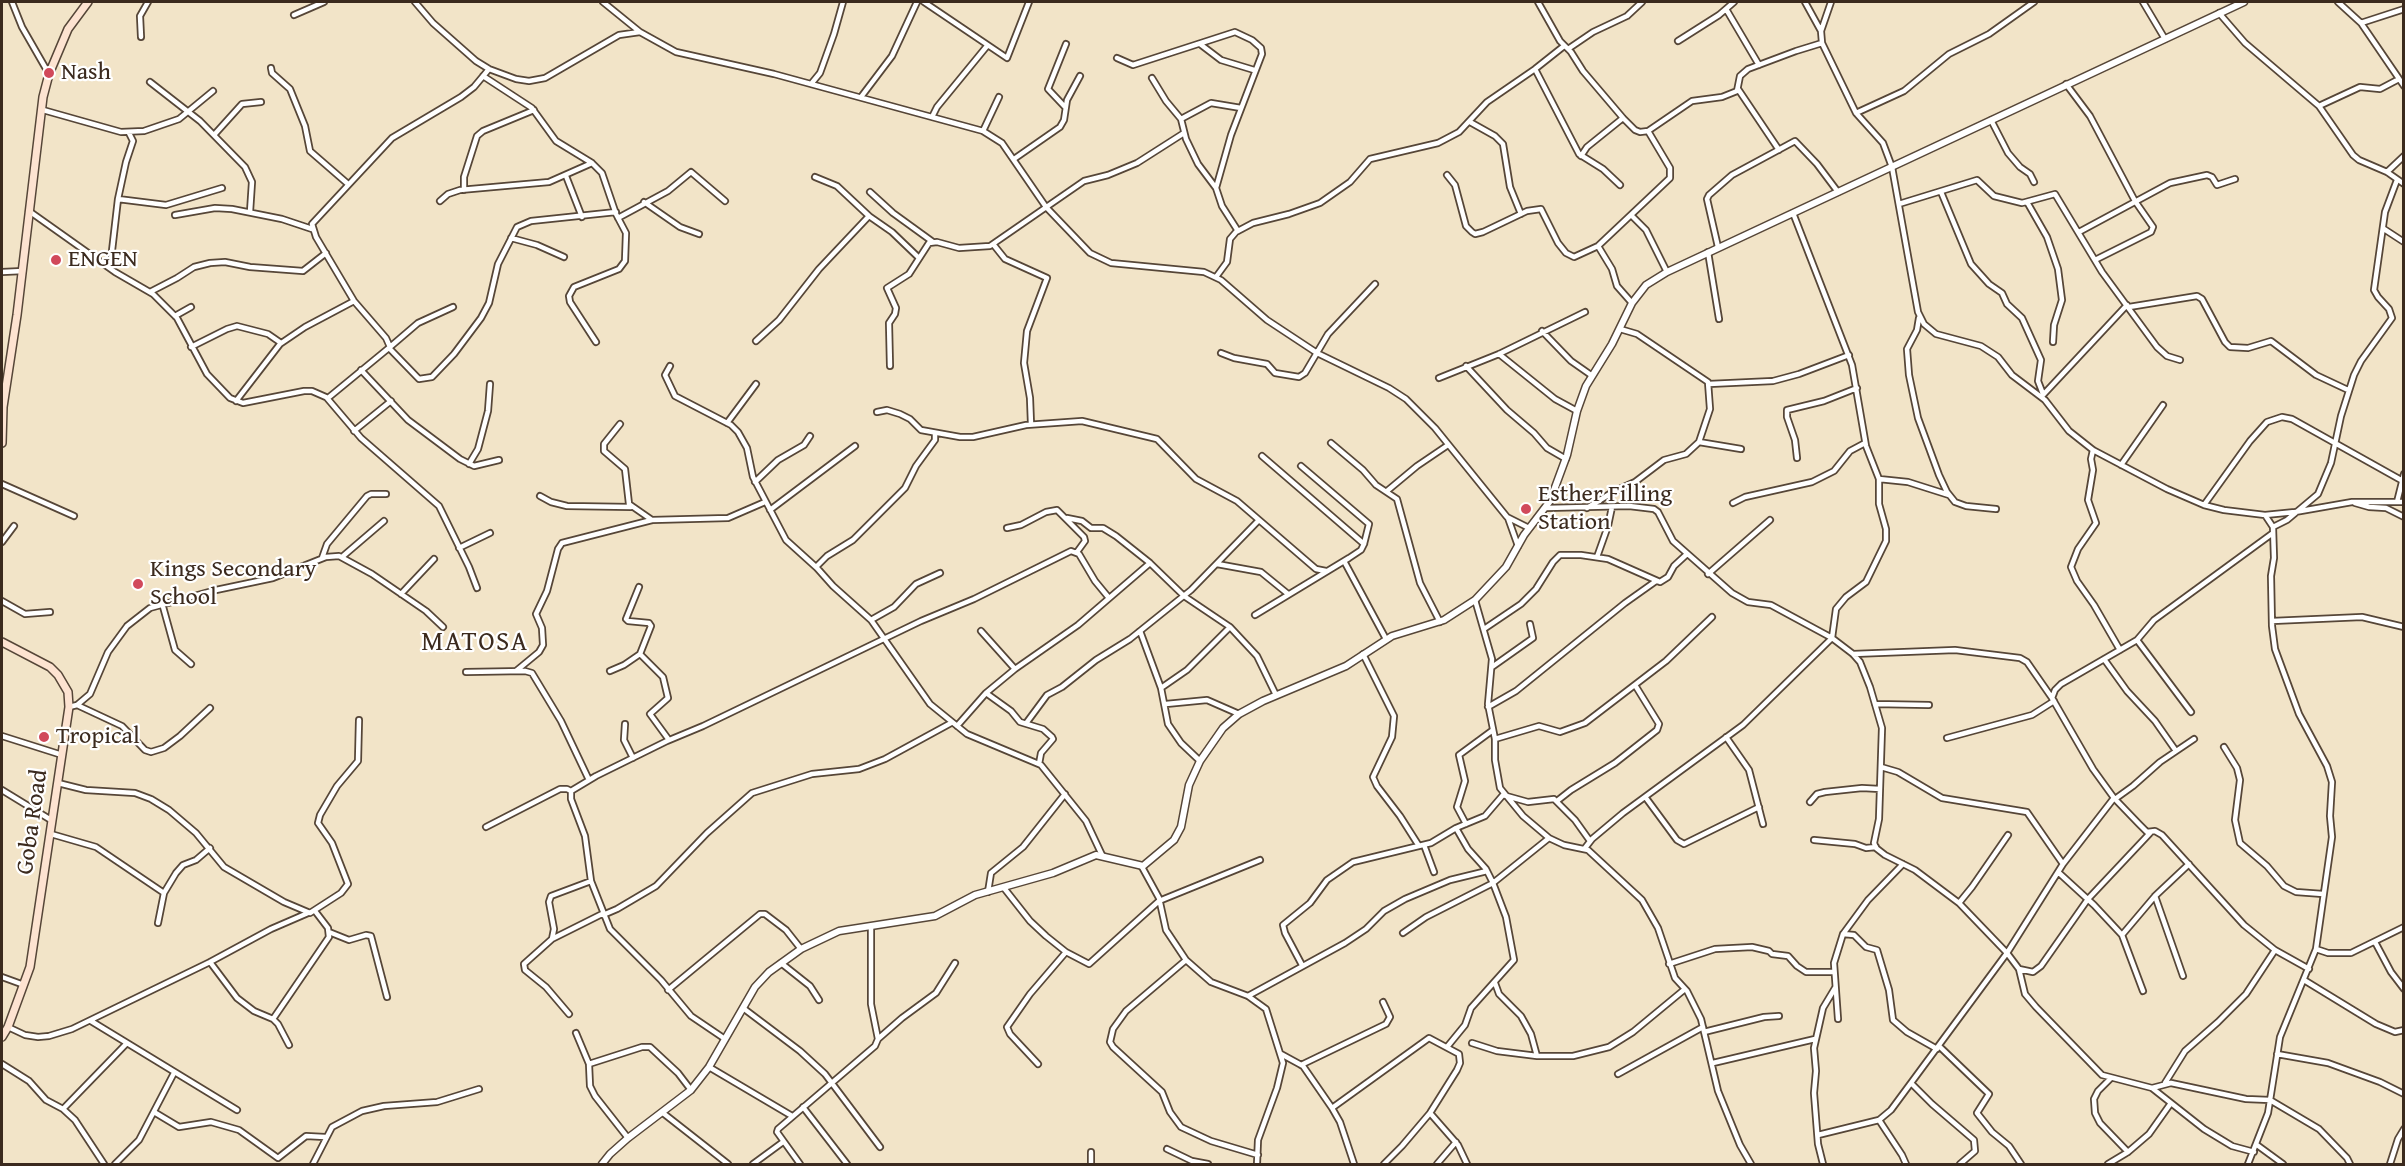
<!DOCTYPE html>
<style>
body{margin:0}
#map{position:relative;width:2405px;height:1166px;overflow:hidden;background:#f2e4c8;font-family:"Gentium Book Plus",serif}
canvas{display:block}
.frame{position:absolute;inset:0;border:3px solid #3b2a1e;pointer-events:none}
</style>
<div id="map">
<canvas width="2405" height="1166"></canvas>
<div class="frame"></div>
</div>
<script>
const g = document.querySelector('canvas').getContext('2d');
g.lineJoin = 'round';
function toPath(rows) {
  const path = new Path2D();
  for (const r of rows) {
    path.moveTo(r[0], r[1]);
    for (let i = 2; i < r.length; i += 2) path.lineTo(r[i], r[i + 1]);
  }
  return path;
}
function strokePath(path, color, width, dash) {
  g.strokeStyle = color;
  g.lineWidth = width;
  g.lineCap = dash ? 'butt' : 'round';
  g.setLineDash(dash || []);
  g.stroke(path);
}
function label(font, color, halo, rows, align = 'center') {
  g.font = font + ' "Gentium Book Plus",serif';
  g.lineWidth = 4.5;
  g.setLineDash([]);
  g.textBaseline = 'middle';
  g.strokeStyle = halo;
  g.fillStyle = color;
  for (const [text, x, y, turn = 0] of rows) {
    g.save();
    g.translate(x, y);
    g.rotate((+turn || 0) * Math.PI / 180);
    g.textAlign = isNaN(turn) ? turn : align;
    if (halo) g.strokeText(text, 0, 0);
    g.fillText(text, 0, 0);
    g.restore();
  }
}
const minor = toPath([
 [12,2,22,27,49,74],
 [415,2,433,23,476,61,489,69,516,79,529,81,545,78,619,35,640,32,676,52,774,74,983,131,1002,143,1046,207,1090,253,1111,263,1204,272,1221,280,1267,320,1317,353,1389,388,1406,399,1435,428,1507,517,1529,528],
 [603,2,640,32],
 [924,2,1007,58,1029,2],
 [1538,2,1560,41,1571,52,1583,71,1623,118,1635,130,1640,132,1648,131,1692,101,1722,97,1737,91,1740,76,1748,69,1796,51,1822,43],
 [1805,2,1821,31],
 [1831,2,1821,31,1822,43,1856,113,1883,143,1892,167,1918,312,1924,324,1936,334,1981,346,1998,357,2012,375,2045,400,2069,431,2093,450,2167,489,2204,505,2224,510,2265,515,2273,527,2274,558,2271,576,2272,626,2275,649,2299,714,2327,766,2332,782,2330,816,2332,837,2316,949,2280,1037,2268,1113,2248,1164],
 [2143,2,2165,39],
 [2338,2,2361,23,2404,86],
 [1726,9,1759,65],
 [2219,13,2245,43,2319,106,2353,155,2359,160,2387,172,2404,184],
 [294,15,324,2],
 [2361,23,2404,9],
 [141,37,140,16,148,2],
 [1678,41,1719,15,1734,2],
 [1200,44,1221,60,1254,70],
 [1568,49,1593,32,1627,16,1642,2],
 [1117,58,1133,65,1235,32,1252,40,1261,48,1262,54,1231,135,1216,188,1222,206,1238,231],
 [271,68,272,73,290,89,305,126,310,151,348,184],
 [1535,69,1579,154,1603,169,1620,185],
 [483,76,532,108,556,141,592,163,602,173,616,214,626,233,625,261,619,269,574,287,569,296,570,302,596,342],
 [1152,78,1166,101,1181,119,1186,139,1198,164,1216,188],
 [150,82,200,121,245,167,252,182,250,212],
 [811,84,820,73,834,34,843,2],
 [2066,84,2090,116,2135,201,2153,227,2151,232,2095,260],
 [1738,89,1779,150],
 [861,97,892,56,917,2],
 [2319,106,2360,87,2380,89,2399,79],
 [1065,107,1048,89,1066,44],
 [43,110,121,132,144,131,179,119,213,91],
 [1856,113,1904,91,1949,54,1989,34,2034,2],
 [932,117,937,107,987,46],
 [1181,119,1211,103,1241,108],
 [1991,120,2008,153,2020,167,2030,174,2034,182],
 [1470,122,1495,136,1503,144,1510,187,1521,214],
 [983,131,999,97],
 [214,135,242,104,261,102],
 [1581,156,1587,147,1623,118],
 [1014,159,1060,127,1064,120,1067,100,1080,76],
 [2387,172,2404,156],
 [1447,175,1455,185,1466,226,1472,232,1475,234,1483,232,1527,211,1541,209,1558,243,1566,253,1574,257,1598,246,1670,178,1670,168,1648,131],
 [566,176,582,217],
 [815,177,837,186,869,216,892,232,918,257],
 [464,190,464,177,477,136,483,131,534,110],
 [870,192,893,213,933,242],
 [1941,192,1971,264,1989,284,2002,293,2007,304,2022,318,2041,360,2038,381,2043,394],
 [118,199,166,205,222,188],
 [440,201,448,194,460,190,549,182,592,163],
 [644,202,680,227,699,234],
 [2027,202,2047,237,2058,269,2062,300,2054,325,2053,342],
 [1899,204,1977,180,1994,196,2022,203,2055,194,2102,272,2157,347,2167,356,2180,360],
 [29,211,115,272,153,294,177,318,207,374,230,398,243,403,304,391,312,391,328,398,390,347,386,338,354,301,316,237,312,224,392,138,461,97,474,87,489,69],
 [175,215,215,208,232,209,282,219,312,229],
 [1631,215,1646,230,1667,272],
 [618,218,668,191,691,172,725,201],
 [2384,229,2404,242],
 [2079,232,2170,183,2207,175,2212,177,2217,185,2235,179],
 [511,238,537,245,564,257],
 [993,244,1005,259,1047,278,1027,331,1024,363,1030,398,1031,424],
 [1598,246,1612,269,1617,286,1632,303],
 [1718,247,1707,199,1709,195,1732,175,1795,141,1817,164,1838,192],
 [1708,252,1719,319],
 [110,268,118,199,126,162,133,141,129,133],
 [2,272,23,271],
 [1216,277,1227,262,1230,239,1236,232,1253,223,1289,214,1320,203,1350,182,1370,159,1438,143,1459,132,1487,102,1535,69,1564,46],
 [150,292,177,278,194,267,210,263,225,262,250,267,303,271,326,253],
 [2129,307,2197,296,2202,299,2225,342,2230,347,2248,348,2271,341,2316,375,2348,390],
 [175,316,191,307],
 [1919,318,1917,330,1907,349,1909,375,1918,418,1939,475,1947,492,1955,502,1966,506,1996,509],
 [1620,329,1637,334,1708,382,1710,409,1699,442],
 [1542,331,1571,361,1591,375],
 [756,341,779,320,819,269,869,216],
 [191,347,227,329,237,326,268,334,281,343],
 [390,347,418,323,453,307],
 [389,348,419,379,432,377,454,354,481,318,489,303,498,264,517,227,531,221,616,212],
 [1221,353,1234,358,1267,364,1275,373,1299,377,1305,373,1328,334,1375,284],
 [1499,354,1555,399,1577,411],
 [670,366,665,375,675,396,731,425,738,432,747,448,753,477,786,540,817,568,833,586,871,620,930,704,967,734,1041,765,1086,821,1102,855],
 [890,366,889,323,895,314,896,308,887,288,909,274,929,243,937,242,959,248,990,246,1084,181,1108,175,1137,163,1184,133],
 [1466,366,1507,410,1534,433,1547,448,1566,459],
 [361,370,408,420,460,459,474,466,499,460],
 [1439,378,1499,354,1585,312],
 [1709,384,1773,381,1799,374,1849,355],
 [2043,395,2127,305],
 [327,398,361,438,439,506,469,567,477,588],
 [236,401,280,344,305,327,354,301],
 [877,412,887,410,900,414,910,419,921,430,960,437,973,437,1026,425,1082,421,1157,439,1196,479,1237,501,1316,569,1326,571],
 [727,423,756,384],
 [620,424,604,444,604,451,625,469,629,504,652,520],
 [354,431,391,401],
 [1331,443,1363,470,1376,485,1397,499,1420,583,1440,622],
 [2093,450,2091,459,2093,470,2088,500,2096,523,2078,549,2071,567,2077,581,2094,605,2120,650],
 [1262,456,1364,544],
 [1797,458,1795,440,1787,417,1787,410,1824,401,1857,388],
 [469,464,478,449,488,411,490,384],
 [2121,465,2163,405],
 [1879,479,1908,482,1949,495],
 [755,482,778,460,804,445,810,436],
 [2,484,74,516],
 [1387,491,1417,466,1448,445],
 [540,496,551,502,567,506,631,507],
 [2397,502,2404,474],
 [1733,503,1745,497,1812,482,1834,471,1850,451,1865,443],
 [2355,503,2369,507,2386,508,2404,517],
 [2204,505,2250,441,2267,422,2282,417,2292,419,2401,480],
 [1546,508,1629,506,1654,509,1658,512,1673,541,1732,593,1748,602,1771,605,1832,638,1853,654,1860,662,1870,687,1882,728,1879,819,1874,843,1876,848,1885,855,1915,870,1959,903,2007,953,2019,969,2025,994,2036,1007,2102,1075,2152,1088,2204,1129,2232,1146,2254,1152],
 [1587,508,1613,492,1635,482,1664,460,1686,454,1699,442,1741,449],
 [770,510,855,446],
 [2265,515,2295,512,2352,502,2404,502],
 [1067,518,1082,521,1091,528,1103,528,1116,536,1150,563,1184,596,1230,627,1257,656,1276,695],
 [1508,518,1518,546],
 [2273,527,2287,520,2318,494,2331,463,2341,416,2354,375,2361,361,2392,318,2389,309,2378,297,2374,290,2385,212,2397,180],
 [1007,528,1021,525,1046,512,1057,510,1084,537,1085,541,1077,552],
 [2273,533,2154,620,2137,640,2061,684,2055,690,2052,698,2093,769,2114,798,2139,824,2147,832,2155,831,2162,835,2244,925,2275,950,2309,969],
 [2,542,14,526],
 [459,548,490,533],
 [342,557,384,521],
 [1597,557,1608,526,1612,507],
 [322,558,327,544,367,496,371,494,386,494],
 [1344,561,1386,639],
 [1217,564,1261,572,1288,594],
 [816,567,827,556,853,540,905,488,916,466,935,440,935,433],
 [1708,574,1770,520],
 [639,587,626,619,628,621,649,623,651,626,640,654,663,677,668,698,650,714,669,740],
 [401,594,434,559],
 [1475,600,1492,659,1488,704,1495,739,1495,760,1500,788,1523,816,1549,838,1564,845,1588,850,1642,900,1658,928,1675,978,1687,991,1701,1019,1718,1091,1740,1145,1751,1164],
 [2,601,25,614,50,612],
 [162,603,175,650,191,664],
 [1255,615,1349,558,1361,550,1364,544,1369,524,1301,466],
 [871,620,894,607,916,584,940,573],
 [2272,621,2362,617,2404,627],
 [1484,629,1521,604,1536,589,1553,562,1560,555,1581,555,1608,559,1660,582,1668,577,1674,566,1687,554],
 [981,631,1015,669],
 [1140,631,1161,688,1168,724,1181,743,1200,761],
 [2137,640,2191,712],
 [1363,654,1394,716,1392,737,1373,777,1377,786,1400,816,1419,846],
 [1853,654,1955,650,2020,658,2027,662,2052,698],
 [2104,659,2127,691,2155,721,2176,751],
 [1492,667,1533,638,1530,624],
 [516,671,539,652,543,645,542,628,536,614,547,591,558,549,562,543,652,520,728,518,765,502],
 [610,671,624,665,640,654],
 [466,672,525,671,532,673,561,721,589,780],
 [1161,688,1187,670,1230,627],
 [986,693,1011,711,1020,722,1043,729,1052,737,1053,739,1041,753,1039,764],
 [1166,704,1207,700,1239,714],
 [1875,704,1929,705],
 [77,705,122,726,145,750,151,752,164,748,180,736,210,708],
 [69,707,77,705,90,694,108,652,127,626,150,608,216,590,273,578,326,557,339,556,372,574,426,611,443,627],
 [1488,707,1516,691,1625,603,1656,581],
 [1027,722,1047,695,1062,687,1096,660,1130,639,1191,590,1259,520],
 [625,724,624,740,633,758],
 [957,726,986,693,1015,669,1078,625,1150,563],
 [2,736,62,755],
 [1726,737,1749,770,1763,824],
 [1947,738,2032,715,2054,701],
 [1495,739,1539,726,1560,732,1585,723,1666,661,1712,617],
 [2224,747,2237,768,2240,780,2235,820,2240,843,2267,866,2284,886,2296,892,2323,894],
 [1881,767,1898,772,1942,798,2027,812,2063,864],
 [58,783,86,790,135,793,151,799,169,810,196,833,224,867,284,902,310,913,341,893,348,884,332,843,318,823,320,815,337,786,358,761,359,720],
 [2,790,51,820],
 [1646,798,1677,840,1684,844,1759,807],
 [2115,799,2133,786,2160,762,2194,739],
 [1557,801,1571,790,1615,763,1657,730,1659,724,1635,685],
 [1810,802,1817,794,1825,792,1862,788,1880,789],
 [1466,824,1457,807,1465,781,1459,755,1493,730],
 [486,827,560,789,567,789,571,791],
 [51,834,96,847,164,893],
 [1814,840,1855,844,1866,848,1876,847],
 [1424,845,1434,872],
 [1585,848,1592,839,1623,813,1743,725,1832,638,1836,609,1846,597,1866,582,1886,541,1886,529,1879,504,1879,479,1866,446,1852,365,1793,213],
 [1142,867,1159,898,1166,930,1186,960,1211,982,1248,996,1266,1009,1283,1063,1277,1088,1258,1140,1257,1164],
 [2058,872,2094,905,2122,935,2155,896,2189,864],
 [1004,888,1030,921,1046,936,1066,952,1089,964,1159,901,1260,860],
 [988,892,991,873,1023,847,1065,794],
 [2155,896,2183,976],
 [1959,903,1972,887,2008,835],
 [603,915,617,909,656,886,707,833,752,793,812,774,859,769,885,759,951,723],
 [158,923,164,893,176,873,183,865,196,860,210,848],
 [329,932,349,940,366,935,371,936,387,997],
 [1403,933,1426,917,1493,883,1549,838],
 [1843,934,1854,935,1866,947,1877,950,1889,990,1893,1020,1907,1032,1937,1049],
 [2122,935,2143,991],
 [552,939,602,914],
 [2375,942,2391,972,2404,989],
 [2316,949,2328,953,2351,953,2404,927],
 [1186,960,1126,1011,1113,1029,1110,1042,1113,1047,1162,1092,1170,1112,1181,1127,1211,1141,1258,1155],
 [210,962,237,998,254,1011,273,1019,278,1024,289,1045],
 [781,963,810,986,819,1000],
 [1669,964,1715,949,1752,947,1769,951,1772,954,1788,956,1797,966,1806,972,1834,972],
 [1302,965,1285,933,1283,925,1310,903,1327,880,1353,862,1431,843,1456,828,1485,816,1503,795,1528,802,1554,799,1575,820,1590,841],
 [2019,969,2033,972,2041,966,2088,899,2151,832],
 [2,977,24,985],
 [2304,980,2376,1024,2395,1032,2404,1030],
 [1495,983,1499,994,1521,1016,1531,1034,1537,1056],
 [668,990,760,914,765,914,786,930,801,949],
 [1248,996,1345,943,1366,929,1384,911,1405,899,1450,880,1487,871],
 [743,1008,800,1051,825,1074,880,1147],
 [569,1014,546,987,525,970,524,964,552,939,554,929,549,902,551,896,591,881],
 [273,1019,329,937,328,928,315,911],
 [1838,1019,1834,963,1843,934,1868,900,1903,864],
 [91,1021,237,1110],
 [8,1027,25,1035,38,1037,49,1036,72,1029,210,962,271,929,308,913],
 [1704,1032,1764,1017,1779,1016],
 [576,1033,589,1064,590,1086,595,1096,628,1138],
 [725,1039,691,1016,661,980,610,929,591,881,585,836,571,799,571,791,596,776,667,741,703,726,921,621,974,599,1071,551,1079,554,1095,581,1109,598],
 [878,1039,902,1018,936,993,955,963],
 [1472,1043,1497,1051,1537,1056,1573,1056,1609,1047,1633,1032,1685,989],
 [1939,1046,1989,1094,1977,1113,1992,1132,2009,1146,2021,1164],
 [1447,1047,1465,1025,1471,1008,1514,960,1506,917,1493,883,1486,869,1468,849,1456,828],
 [1281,1054,1303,1066,1332,1108,1340,1122,1354,1164],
 [2277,1054,2328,1063,2380,1082,2404,1094],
 [1713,1063,1815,1039],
 [2,1064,29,1081,46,1100,63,1109,75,1120,104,1164],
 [589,1064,642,1047,650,1047,678,1073,691,1090],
 [1038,1064,1010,1034,1007,1027,1030,994,1066,952],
 [1301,1065,1386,1024,1390,1017,1383,1002],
 [709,1067,792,1116],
 [1618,1074,1703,1027],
 [2110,1079,2098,1091,2094,1099,2095,1113,2100,1123,2128,1152],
 [1911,1083,1932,1104,1974,1140,1975,1151,1960,1164],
 [2165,1083,2185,1051,2218,1022,2246,994,2275,950],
 [2152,1088,2171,1083,2246,1099,2270,1100,2319,1129,2347,1158,2350,1164],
 [803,1107,847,1164],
 [1332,1108,1429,1038,1459,1054,1460,1063,1457,1070,1430,1113,1402,1146,1384,1164],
 [63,1109,127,1043],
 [154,1112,179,1127,211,1122,239,1130,278,1158,306,1136,325,1137],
 [663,1113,728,1164],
 [1430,1113,1458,1145,1467,1164],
 [1879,1120,1902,1155,1906,1164],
 [1818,1135,1879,1120,1891,1110,2007,953,2063,864,2114,798],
 [2257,1145,2283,1164],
 [1167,1149,1192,1161,1208,1164],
 [115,1164,139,1140,174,1073],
 [313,1164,332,1127,362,1111,384,1106,437,1102,479,1089],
 [753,1164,783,1142],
 [800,1164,777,1132,778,1129,875,1046,878,1039,871,1004,871,927],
 [1091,1164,1091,1152],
 [1437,1164,1456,1142],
 [1823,1164,1818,1144,1814,1093,1816,1071,1814,1048,1823,1008,1835,988],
 [2108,1164,2128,1152,2149,1134,2171,1103],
 [2390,1164,2398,1139,2404,1129]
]);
const tertiary = toPath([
 [602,1164,610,1154,628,1138,691,1090,709,1067,755,987,769,972,801,949,839,931,935,916,975,895,1053,873,1096,855,1143,866,1174,840,1181,827,1189,785,1200,761,1223,728,1239,714,1263,701,1346,666,1392,636,1444,620,1475,600,1506,567,1524,535,1550,501,1567,455,1577,411,1586,386,1612,344,1632,303,1646,285,1667,272,2244,2]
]);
const secondary = toPath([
 [2,443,3,407,17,315,43,97,49,74,68,29,88,2],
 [2,642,50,667,58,675,68,692,69,707,30,967,8,1027,2,1037]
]);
strokePath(minor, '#564638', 8);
strokePath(tertiary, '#564638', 9);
strokePath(secondary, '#564638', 10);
strokePath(minor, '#fff', 4.5);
strokePath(tertiary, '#fff', 6);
strokePath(secondary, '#fde3d1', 7);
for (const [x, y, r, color] of [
 [49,73,6,"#d1495b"],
 [56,260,6,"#d1495b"],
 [1526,509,6,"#d1495b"],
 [138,584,6,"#d1495b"],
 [44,737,6,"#d1495b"]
]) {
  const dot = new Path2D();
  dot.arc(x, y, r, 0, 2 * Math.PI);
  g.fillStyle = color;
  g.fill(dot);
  strokePath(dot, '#fff', 2);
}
label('24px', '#3b2a1e', '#fff', [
 ["Nash",61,73],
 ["ENGEN",68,260],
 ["Esther Filling",1538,495],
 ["Station",1538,523],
 ["Kings Secondary",150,570],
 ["School",150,598],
 ["Tropical",56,737]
], 'left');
label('24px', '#3b2a1e', '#fff', [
 ["Goba Road",33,822,-82]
]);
g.letterSpacing = '1.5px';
label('27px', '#3b2a1e', '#fff', [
 ["MATOSA",475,643]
]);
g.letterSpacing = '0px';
</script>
